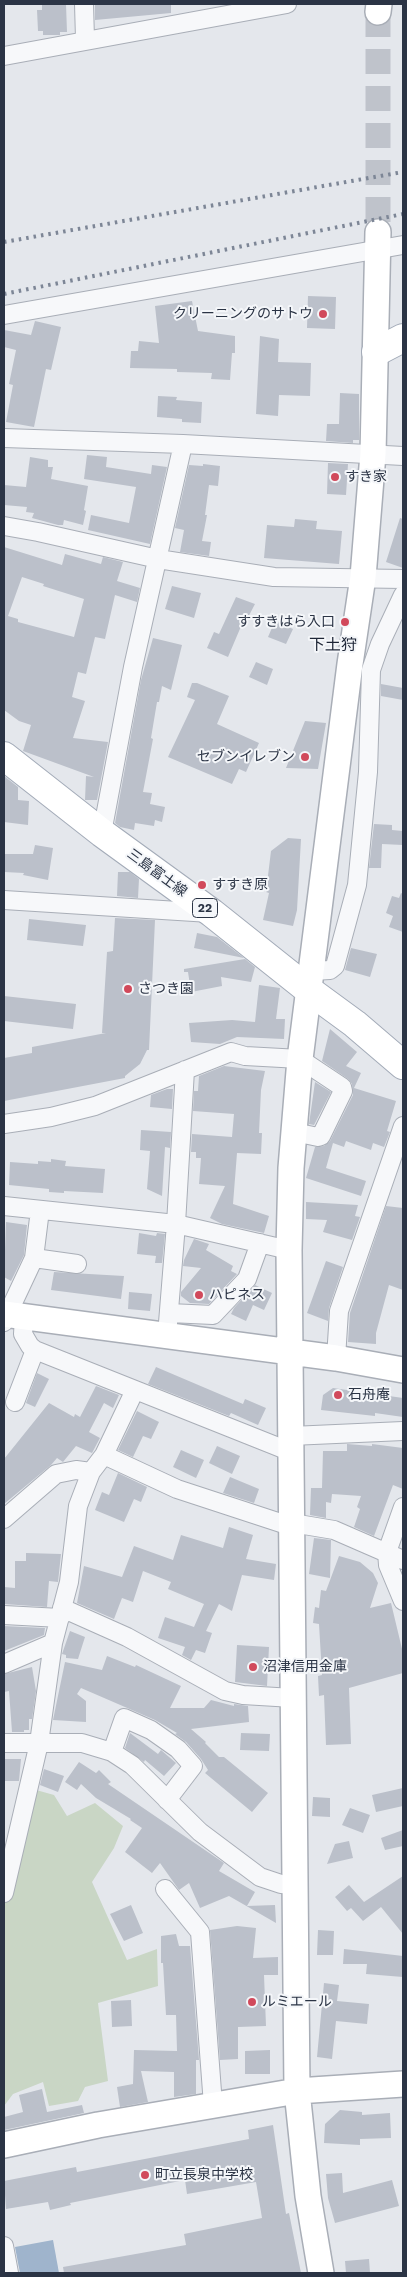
<!DOCTYPE html>
<meta charset="utf-8">
<style>
body{margin:0}
#map{position:relative;width:407px;height:2277px;overflow:hidden;background:#e4e7ec;font-family:"Work Sans",sans-serif}
canvas{display:block}
.frame{position:absolute;inset:0;border:5px solid #2b3445;pointer-events:none}
</style>
<div id="map">
<canvas width="407" height="2277"></canvas>
<div class="frame"></div>
</div>
<script>
const g = document.querySelector('canvas').getContext('2d');
g.lineJoin = 'round';
function fill(path, color) {
  g.fillStyle = color;
  g.fill(path, 'evenodd');
}
function toPath(rows) {
  const path = new Path2D();
  for (const r of rows) {
    path.moveTo(r[0], r[1]);
    for (let i = 2; i < r.length; i += 2) path.lineTo(r[i], r[i + 1]);
  }
  return path;
}
function strokePath(path, color, width, dash) {
  g.strokeStyle = color;
  g.lineWidth = width;
  g.lineCap = dash ? 'butt' : 'round';
  g.setLineDash(dash || []);
  g.stroke(path);
}
function label(font, color, halo, rows, align = 'center') {
  g.font = font + ' "Work Sans","Noto Sans JP",sans-serif';
  g.lineWidth = 4;
  g.setLineDash([]);
  g.textBaseline = 'middle';
  g.strokeStyle = halo;
  g.fillStyle = color;
  for (const [text, x, y, turn = 0] of rows) {
    g.save();
    g.translate(x, y);
    g.rotate((+turn || 0) * Math.PI / 180);
    g.textAlign = isNaN(turn) ? turn : align;
    if (halo) g.strokeText(text, 0, 0);
    g.fillText(text, 0, 0);
    g.restore();
  }
}
fill(toPath([
 [29,1788,54,1795,67,1816,95,1803,123,1826,114,1848,92,1882,127,1960,157,1949,158,1986,98,2003,108,2081,85,2087,78,2101,49,2106,43,2082,13,2094,4,2106,4,1904]
]), '#c9d6c5');
fill(toPath([
 [53,2240,59,2273,20,2273,15,2247]
]), '#9fb4cc');
fill(toPath([
 [42,4,66,4,67,32,60,32,60,35,43,35,43,31,38,31,37,10,42,10],
 [95,4,171,4,171,13,95,20],
 [308,296,336,297,335,329,307,328],
 [192,301,198,331,235,336,235,353,232,353,230,380,211,379,212,373,177,372,177,369,130,368,131,351,138,351,139,341,159,343,155,306],
 [35,321,61,327,51,370,46,369,34,427,6,422,13,385,9,384,16,350,4,347,4,330,31,335],
 [260,336,279,339,278,362,311,363,310,396,279,395,278,416,256,414],
 [340,393,359,394,359,440,353,440,353,443,326,441,327,424,339,424],
 [158,396,177,397,176,400,202,402,201,423,182,422,182,419,157,417],
 [87,455,107,457,106,467,151,474,152,465,167,467,150,544,88,530,91,515,129,523,136,487,84,479],
 [30,457,48,460,48,467,53,467,51,479,88,486,84,510,86,511,83,525,64,520,63,525,58,525,32,518,34,513,26,512,27,507,4,505,4,485,26,487],
 [328,463,348,464,346,495,327,494],
 [203,464,220,466,218,486,209,485,205,515,207,515,202,541,211,542,209,556,180,552,184,530,175,528,189,465,203,466],
 [400,518,403,519,403,568,386,562],
 [295,519,317,521,316,529,342,531,339,564,264,558,267,525,294,527],
 [4,547,62,565,65,554,101,564,103,557,123,562,117,581,140,588,137,602,115,595,105,639,95,637,86,674,78,672,72,697,85,701,73,738,108,742,97,800,85,800,86,776,94,777,23,751,31,725,19,721,4,710],
 [22,577,44,584,43,586,84,599,74,637,18,622,18,619,8,616],
 [172,586,201,593,194,618,165,609],
 [236,597,255,604,244,625,242,624,228,657,207,648,214,632,219,634],
 [275,621,293,629,286,644,268,637],
 [153,638,182,645,171,690,162,686,159,702,157,702,151,738,153,739,143,792,152,793,150,804,165,807,162,822,155,820,154,826,135,823,134,830,120,827,115,823,141,680],
 [256,662,273,669,267,685,249,677],
 [192,683,197,683,229,696,217,724,259,743,246,772,239,769,232,784,168,757,195,700,187,697],
 [381,684,403,688,403,700,381,696],
 [305,721,326,723,318,769,286,768],
 [4,776,18,787,18,800,29,801,28,825,4,822],
 [374,824,392,825,392,830,403,831,403,845,382,844,381,868,369,868],
 [288,838,301,839,297,910,293,926,263,920,269,893,266,892,271,851],
 [35,845,53,848,48,880,23,875,24,873,4,872,4,854,33,854],
 [118,872,130,872,139,879,138,898,117,896],
 [401,893,403,894,403,932,389,927,393,916,386,913,392,896,399,898],
 [115,918,155,920,149,1050,147,1050,140,1064,125,1076,125,1078,4,1101,4,1058,32,1053,32,1047,106,1033,102,1033,107,952,113,951],
 [29,919,86,925,83,946,27,940],
 [197,933,217,937,244,958,194,948],
 [351,948,377,954,370,977,345,970],
 [245,959,255,967,251,982,221,977,222,986,191,992,188,972,184,972,184,969],
 [259,985,280,988,276,1019,285,1019,284,1039,237,1037,220,1044,191,1042,189,1023,232,1020,255,1022],
 [4,996,76,1004,73,1029,4,1021],
 [330,1029,357,1052,346,1066,361,1073,354,1088,396,1101,387,1131,390,1132,384,1147,373,1143,371,1150,346,1141,344,1147,333,1143,326,1168,366,1181,361,1196,306,1178,315,1147,324,1146,330,1141,353,1095,352,1084,348,1079,322,1061],
 [224,1066,265,1071,261,1090,259,1133,262,1133,261,1154,237,1153,233,1204,269,1216,264,1233,222,1224,210,1218,225,1186,199,1184,201,1158,196,1158,196,1152,191,1152,192,1134,232,1137,234,1114,193,1111,194,1091,198,1091,199,1076],
 [315,1082,331,1092,314,1125,309,1124],
 [167,1089,173,1089,172,1109,150,1107,151,1095],
 [141,1130,171,1132,170,1148,165,1147,162,1196,147,1189,150,1151,140,1150],
 [51,1159,66,1161,65,1166,105,1169,103,1193,64,1191,64,1193,49,1192,49,1189,9,1185,10,1162,38,1164,38,1161,51,1162],
 [306,1202,358,1205,355,1216,360,1217,352,1240,323,1232,327,1220,306,1219],
 [386,1206,403,1208,403,1290,389,1285,376,1333,376,1344,348,1342,350,1313],
 [6,1222,27,1225,24,1255,11,1281,4,1277],
 [139,1233,156,1236,157,1233,165,1234,162,1263,155,1263,156,1256,137,1254],
 [194,1239,209,1244,206,1250,233,1266,231,1271,237,1274,209,1304,190,1303,181,1296,181,1292,201,1268,183,1266,184,1260],
 [326,1261,343,1267,329,1308,328,1321,307,1313],
 [54,1272,124,1276,121,1299,51,1290],
 [255,1285,272,1293,264,1310,253,1305,246,1321,231,1314,234,1308],
 [129,1292,152,1294,150,1311,128,1309],
 [156,1367,243,1404,245,1399,266,1408,258,1425,231,1413,229,1416,148,1384],
 [37,1373,49,1379,35,1407,26,1403],
 [96,1386,119,1395,113,1408,104,1403,89,1432,100,1438,92,1453,76,1446,63,1462,57,1458,51,1465,4,1504,4,1459,49,1403,74,1417,75,1414,80,1417],
 [333,1388,403,1398,403,1417,375,1413,375,1416,321,1410,323,1395],
 [137,1411,159,1422,151,1439,143,1436,133,1457,118,1450],
 [347,1444,372,1446,372,1444,403,1448,403,1489,393,1485,374,1536,354,1527,360,1509,357,1507,361,1496,332,1494,331,1503,326,1502,326,1518,310,1515,311,1488,322,1488,323,1451,347,1451],
 [217,1446,240,1456,232,1474,209,1463],
 [181,1450,204,1460,196,1478,173,1467],
 [118,1473,147,1487,141,1502,134,1499,124,1522,95,1510,102,1492,109,1495],
 [230,1477,259,1489,254,1503,223,1493],
 [229,1527,253,1535,246,1559,276,1564,274,1580,242,1575,232,1611,219,1604,206,1631,212,1633,205,1653,196,1650,191,1660,182,1655,185,1647,158,1638,165,1617,194,1627,204,1604,168,1589,171,1582,143,1571,133,1602,122,1598,114,1619,77,1603,84,1566,122,1577,134,1546,173,1560,181,1535,223,1548],
 [314,1538,331,1540,330,1578,309,1574],
 [26,1553,61,1554,58,1582,49,1581,47,1607,4,1604,4,1587,15,1588,15,1561,26,1561],
 [339,1556,360,1562,373,1573,378,1583,370,1608,391,1603,403,1653,403,1673,349,1688,351,1744,326,1745,324,1695,319,1696,318,1676,322,1675,319,1624,313,1623,315,1607,319,1608,321,1590,326,1591],
 [4,1626,45,1628,44,1635,4,1651],
 [70,1631,85,1637,78,1659,66,1658,66,1655,62,1654],
 [237,1645,269,1647,267,1686,235,1682],
 [107,1656,135,1667,136,1665,181,1686,170,1708,204,1708,211,1700,234,1706,234,1704,248,1706,249,1722,191,1729,206,1742,205,1743,219,1757,224,1757,268,1793,252,1812,205,1773,208,1770,201,1759,186,1742,175,1734,177,1733,155,1720,81,1688,77,1694,86,1701,86,1722,53,1720,65,1662,102,1670],
 [32,1667,36,1691,32,1719,29,1719,29,1730,24,1730,24,1732,12,1732,9,1691,4,1692,4,1674],
 [130,1733,158,1754,161,1750,176,1763,164,1776,145,1760,144,1762,125,1748],
 [241,1733,270,1734,269,1751,240,1750],
 [4,1759,21,1759,19,1781,4,1781],
 [79,1762,96,1773,99,1770,111,1782,108,1784,224,1863,219,1871,255,1892,247,1906,275,1905,276,1923,229,1896,200,1908,189,1883,179,1890,160,1863,152,1873,125,1852,142,1828,130,1820,131,1819,96,1798,81,1784,77,1790,65,1782],
 [44,1769,64,1776,58,1792,40,1785],
 [403,1788,403,1806,376,1812,372,1795],
 [313,1797,330,1798,330,1817,312,1816],
 [350,1808,370,1815,363,1833,342,1825],
 [403,1830,403,1846,385,1850,381,1838],
 [349,1841,353,1858,327,1864,335,1844],
 [403,1876,403,1934,381,1907,363,1921,351,1908,347,1911,335,1897,349,1885,364,1902],
 [131,1905,143,1933,124,1941,110,1914],
 [237,1926,256,1928,253,1958,278,1957,278,1975,264,1975,266,2026,238,2027,238,2059,220,2060,210,1930],
 [318,1930,334,1931,333,1955,317,1955],
 [176,1934,179,1946,190,1946,199,2060,196,2060,196,2094,174,2097,174,2072,141,2071,148,2102,120,2107,117,2087,133,2084,134,2050,177,2051,176,2015,166,2015,163,1963,161,1963,161,1936],
 [344,1949,403,1956,403,1977,366,1974,367,1964,343,1964],
 [324,1983,339,1985,337,2001,369,2004,367,2024,336,2021,332,2059,317,2057],
 [131,2000,132,2026,112,2027,111,2001],
 [270,2050,270,2074,245,2074,245,2051],
 [42,2089,47,2112,82,2105,84,2113,4,2130,4,2117,23,2112,19,2095],
 [340,2110,362,2112,362,2115,390,2113,391,2138,360,2139,360,2145,324,2143,325,2124],
 [273,2125,286,2214,289,2213,301,2273,64,2273,63,2267,186,2245,184,2234,262,2218,256,2182,187,2194,185,2180,70,2203,71,2205,50,2210,48,2202,6,2209,4,2181,76,2167,77,2172,249,2139,248,2130],
 [342,2173,343,2193,392,2180,399,2206,335,2223,328,2198,326,2174],
 [369,2259,370,2273,346,2273,345,2261]
]), '#bbc0ca');
strokePath(toPath([
 [378,12,378,232]
]), '#bfc3cb', 25, [25, 12]);
const street = toPath([
 [84,4,85,39],
 [4,56,287,4],
 [4,315,403,245],
 [4,438,183,444,403,456],
 [4,526,38,532,158,559,274,577,403,579],
 [102,833,133,667,183,444],
 [4,900,210,913],
 [312,971,330,970,335,966,357,885,368,772,371,670,380,644,403,595],
 [4,1124,51,1117,95,1106,231,1052,245,1056,300,1059,342,1087,343,1091,321,1136,318,1137,294,1132],
 [4,1206,176,1224,289,1250],
 [34,1258,77,1264],
 [169,1313,213,1315,247,1279,260,1243],
 [24,1317,23,1334,30,1346,35,1350,291,1452],
 [4,1322,34,1258,40,1210],
 [167,1335,176,1224,185,1070],
 [336,1358,339,1311,403,1126],
 [15,1402,35,1350],
 [291,1436,403,1431],
 [104,1455,177,1489,293,1527],
 [403,1507,387,1552,388,1565,403,1601],
 [4,1519,56,1474,76,1470,91,1472],
 [292,1523,334,1530,403,1560],
 [62,1608,127,1637,225,1691,243,1695,293,1698],
 [4,1615,60,1618],
 [4,1664,53,1643],
 [4,1743,82,1743,112,1752,132,1765,200,1832,260,1877,281,1884,296,1885],
 [112,1752,124,1718,151,1730,178,1749,193,1766,167,1800],
 [165,1889,200,1932,213,2105],
 [4,1893,39,1743,53,1643,69,1582,78,1506,91,1472,104,1455,135,1390],
 [4,2246,9,2273]
]);
const secondary = toPath([
 [378,12,379,4],
 [4,1314,336,1358,403,1370],
 [4,2145,98,2125,297,2091,403,2084],
 [321,2273,308,2196,297,2091,289,1250,291,1168,300,1059,350,664,363,577,373,454,378,232]
]);
const primary = toPath([
 [376,352,403,338],
 [4,756,102,833,212,913,310,991,355,1024,403,1065]
]);
strokePath(street, '#a9aeb7', 20);
strokePath(secondary, '#a9aeb7', 28);
strokePath(primary, '#a3abb8', 30);
strokePath(street, '#f7f8fa', 18);
strokePath(secondary, '#fff', 25);
strokePath(primary, '#fff', 28);
strokePath(toPath([
 [4,242,403,172],
 [4,294,403,214]
]), '#7d8696', 4, [2.5, 5]);
for (const [x, y, r, color] of [
 [323,314,5,"#d1495b"],
 [335,477,5,"#d1495b"],
 [345,622,5,"#d1495b"],
 [305,757,5,"#d1495b"],
 [202,885,5,"#d1495b"],
 [128,989,5,"#d1495b"],
 [199,1295,5,"#d1495b"],
 [338,1395,5,"#d1495b"],
 [253,1667,5,"#d1495b"],
 [252,2002,5,"#d1495b"],
 [145,2175,5,"#d1495b"]
]) {
  const dot = new Path2D();
  dot.arc(x, y, r, 0, 2 * Math.PI);
  g.fillStyle = color;
  g.fill(dot);
  strokePath(dot, '#f4f6f9', 2);
}
for (const [x, y, w] of [
 [205,908,25]
]) {
  const box = new Path2D();
  box.roundRect(x - w / 2, y - 9.5, w, 19, 4);
  g.fillStyle = '#f4f6f9';
  g.fill(box);
  strokePath(box, '#2b3445', 1);
}
label('bold 12px', '#2b3445', null, [
 ["22",205,908]
]);
label('14px', '#2b3445', '#f4f6f9', [
 ["クリーニングのサトウ",313,314,"right"],
 ["すき家",345,477],
 ["すすきはら入口",335,622,"right"],
 ["セブンイレブン",295,757,"right"],
 ["すすき原",212,885],
 ["さつき園",138,989],
 ["ハピネス",209,1295],
 ["石舟庵",348,1395],
 ["沼津信用金庫",263,1667],
 ["ルミエール",262,2002],
 ["町立長泉中学校",155,2175]
], 'left');
label('14px', '#2b3445', '#f4f6f9', [
 ["三島富士線",157,873,36]
]);
label('16px', '#1d2536', '#f4f6f9', [
 ["下土狩",333,645]
]);
</script>
